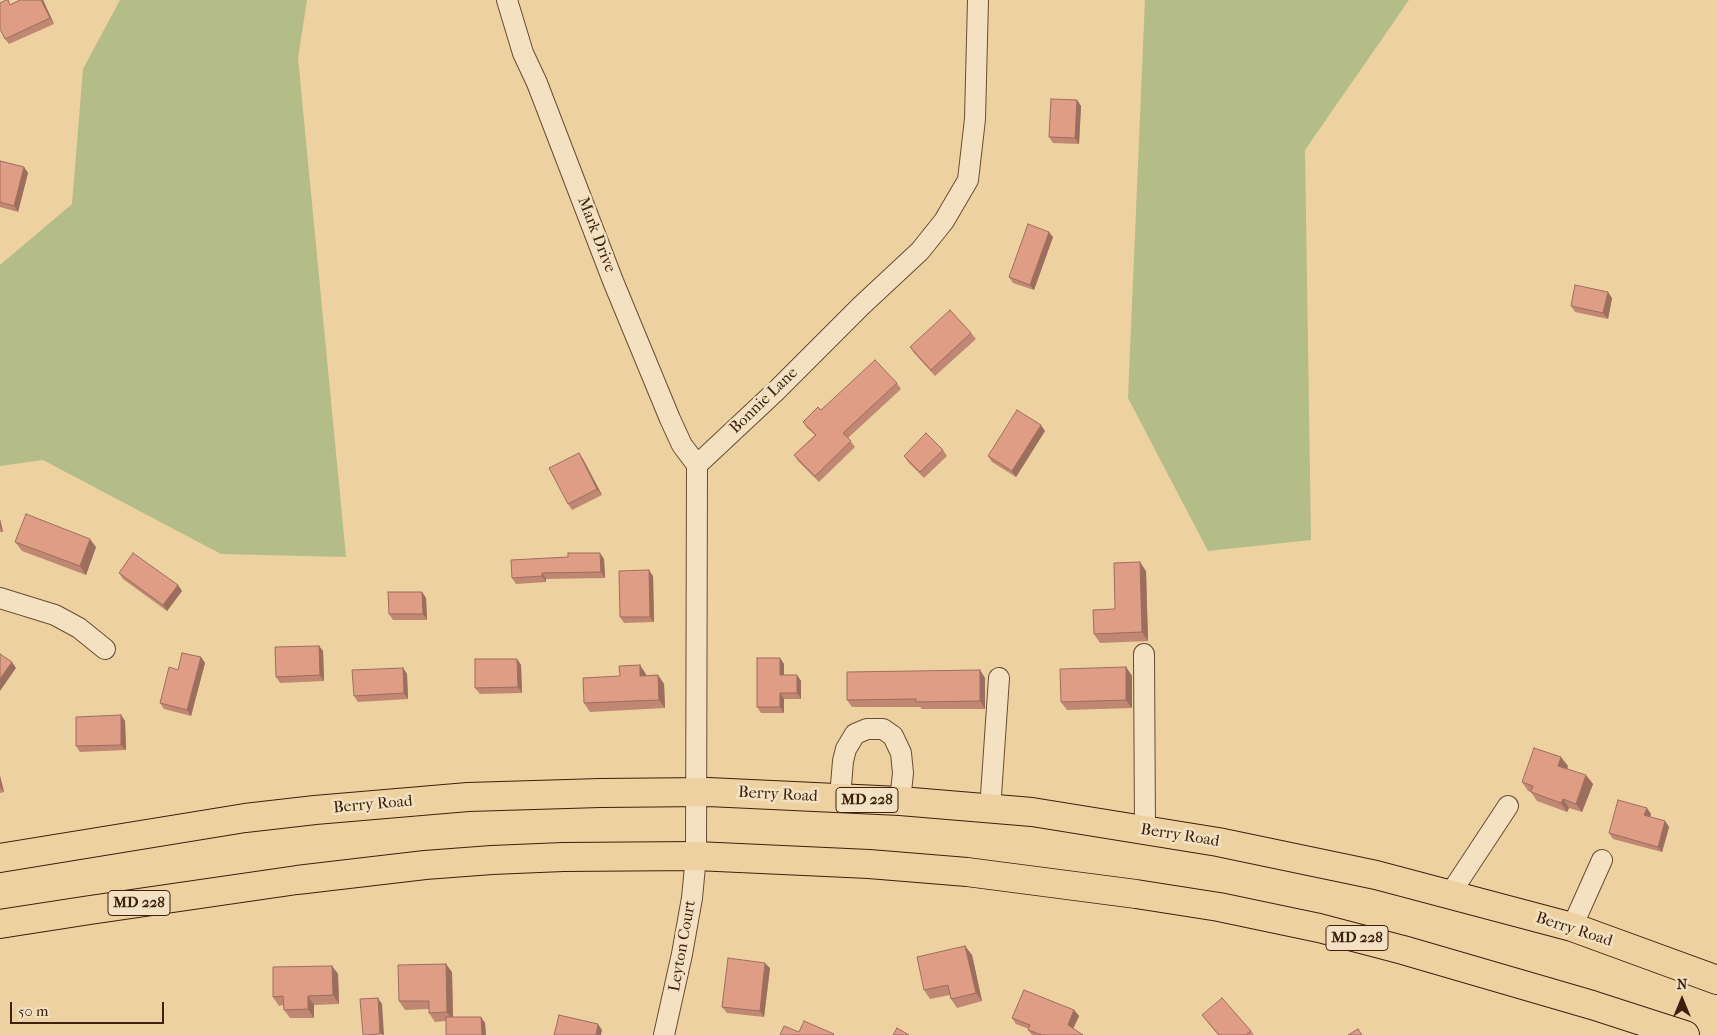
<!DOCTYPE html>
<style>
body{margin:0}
#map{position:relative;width:1717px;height:1035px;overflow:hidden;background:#edd1a1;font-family:"IM FELL French Canon",serif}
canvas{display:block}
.north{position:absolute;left:1657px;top:975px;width:50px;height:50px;-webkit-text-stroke:4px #f3e1c2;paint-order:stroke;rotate:0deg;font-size:14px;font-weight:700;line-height:20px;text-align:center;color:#3d200d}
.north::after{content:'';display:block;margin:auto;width:18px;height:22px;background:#3d200d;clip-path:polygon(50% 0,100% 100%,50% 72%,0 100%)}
.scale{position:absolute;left:10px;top:1002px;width:154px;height:22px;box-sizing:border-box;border:2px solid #3d200d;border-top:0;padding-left:6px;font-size:15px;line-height:18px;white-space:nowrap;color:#3d200d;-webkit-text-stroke:4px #f3e1c2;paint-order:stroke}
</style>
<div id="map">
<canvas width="1717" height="1035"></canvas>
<div class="north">N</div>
<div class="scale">50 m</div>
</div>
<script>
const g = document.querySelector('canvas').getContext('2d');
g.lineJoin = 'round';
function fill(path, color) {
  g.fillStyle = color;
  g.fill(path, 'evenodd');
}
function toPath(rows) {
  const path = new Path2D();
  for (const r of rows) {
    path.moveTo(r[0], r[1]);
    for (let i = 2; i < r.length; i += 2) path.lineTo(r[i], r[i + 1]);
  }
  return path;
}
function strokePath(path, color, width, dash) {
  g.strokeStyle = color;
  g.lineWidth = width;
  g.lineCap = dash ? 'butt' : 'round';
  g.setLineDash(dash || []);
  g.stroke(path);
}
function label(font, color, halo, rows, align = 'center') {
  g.font = font + ' "IM FELL French Canon",serif';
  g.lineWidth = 5;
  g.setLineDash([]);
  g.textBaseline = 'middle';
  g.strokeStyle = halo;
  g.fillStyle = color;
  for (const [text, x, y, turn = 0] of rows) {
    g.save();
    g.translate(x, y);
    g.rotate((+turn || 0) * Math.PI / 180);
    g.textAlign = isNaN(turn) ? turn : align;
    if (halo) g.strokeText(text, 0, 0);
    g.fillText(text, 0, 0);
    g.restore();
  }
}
fill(toPath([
 [120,0,307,0,298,58,346,557,221,554,43,460,0,466,0,265,72,204,83,69],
 [1145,0,1409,0,1305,150,1311,540,1208,551,1128,398]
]), '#b4bc87');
const minor = toPath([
 [507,0,523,53,537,83,613,281,670,419,682,445,697,465],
 [0,598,55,615,79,628,105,649],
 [1144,654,1145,830],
 [840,797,843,761,846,749,855,734,867,729,883,729,893,736,901,753,903,773,900,801],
 [990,810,999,678],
 [1450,894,1508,806],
 [1572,927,1602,860],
 [664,1035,682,954,692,898,696,856,697,465,776,391,861,306,920,251,944,221,968,180,975,119,978,0]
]);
const trunk = toPath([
 [0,858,245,818,315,810,468,797,600,793,708,792,900,801,1032,812,1218,842,1376,875,1572,927,1717,980],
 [0,924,90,910,297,880,425,865,492,860,563,857,696,856,869,864,967,872,1136,894,1219,907,1319,928,1403,950,1592,1005,1685,1035]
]);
strokePath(minor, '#694c32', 22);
strokePath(trunk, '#3d200d', 30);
strokePath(minor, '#f3e1c2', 20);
strokePath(trunk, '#edd1a1', 28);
fill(toPath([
 [20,0,43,0,54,24,9,44,5,39,11,4],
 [1077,100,1081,106,1079,144,1053,143,1049,137],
 [0,161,24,167,28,173,18,212,0,207],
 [1053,237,1034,290,1013,283,1009,277],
 [1612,298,1608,319,1575,312,1571,306],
 [971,333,976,339,935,376,914,353,910,347],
 [897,383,901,389,848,438,855,447,819,482,798,461,794,455,815,435,807,428,803,422,821,410],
 [1045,431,1016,477,992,462,988,456],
 [943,450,947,456,924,478,908,462,904,456],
 [579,453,583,459,602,495,572,510,568,504],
 [0,519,3,532,0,532],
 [15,542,96,547,86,575,22,551],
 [604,559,605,578,546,579,546,582,516,584,512,578],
 [1146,571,1148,641,1100,643,1094,634],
 [119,573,178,585,182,591,167,611,123,579],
 [653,576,654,622,624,623,620,617],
 [422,592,426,598,427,620,393,620,389,614],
 [319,646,323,651,324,681,280,683,276,677],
 [201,657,205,663,191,716,164,709,160,703,178,670],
 [780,658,784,664,784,675,797,675,801,681,801,699,784,699,784,713,761,713,757,707],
 [517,659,521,665,522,693,480,694,475,688],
 [1126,667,1132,676,1132,708,1067,710,1061,702],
 [403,668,407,674,408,699,358,702,354,696],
 [980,670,985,678,985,709,922,709,920,707,852,707,847,700],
 [646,674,646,675,658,675,664,684,665,708,590,712,584,703,620,676],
 [121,715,125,721,126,750,80,752,76,746],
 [1568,766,1567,768,1593,784,1582,812,1569,808,1567,812,1537,801,1531,792,1528,791,1522,782],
 [0,776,4,792,0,793],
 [1651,814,1650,817,1665,821,1669,827,1662,852,1613,839,1609,833],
 [965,946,972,955,982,1001,957,1008,951,999,950,995,930,999,924,990],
 [332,966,338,974,339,1004,314,1005,314,1018,290,1018,284,1010,283,1005,279,1006,273,997],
 [770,968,764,1017,727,1013,722,1007],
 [452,972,453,1017,481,1017,485,1023,486,1035,446,1035,446,1021,435,1022,429,1013,429,1009,405,1010,399,1001],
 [1074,1010,1079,1016,1073,1029,1083,1035,1032,1035,1028,1030,1029,1029,1016,1024,1012,1018],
 [1202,1015,1251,1031,1254,1035,1218,1035]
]), '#c08773');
fill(toPath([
 [41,0,43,0,54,24,50,18],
 [1077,100,1081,106,1079,144,1075,138],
 [24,167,28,173,18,212,14,206],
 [1049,232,1053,237,1034,290,1030,285],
 [1608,292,1612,298,1608,319,1603,313],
 [1041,425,1045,431,1016,477,1012,471],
 [579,453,583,459,602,495,597,489],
 [0,519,3,532,0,527],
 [90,539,96,547,86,575,80,566],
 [600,553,604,559,605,578,601,572],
 [1140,562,1146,571,1148,641,1142,632],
 [649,570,653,576,654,622,650,617],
 [542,573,546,579,546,582,542,576],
 [178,585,182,591,167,611,163,605],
 [422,592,426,598,427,620,423,614],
 [319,646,323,651,324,681,320,675],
 [201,657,205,663,191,716,187,710],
 [780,658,784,664,784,681,780,675],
 [517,659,521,665,522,693,518,687],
 [12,662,16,668,0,691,0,679],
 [640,665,646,674,647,684,640,676],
 [1126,667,1132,676,1132,708,1126,700],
 [403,668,407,674,408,699,404,693],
 [980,670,985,678,985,709,980,701],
 [658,675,664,684,665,708,659,700],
 [797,675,801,681,801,699,797,693],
 [780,693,784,699,784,713,780,707],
 [121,715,125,721,126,750,121,745],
 [1561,757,1568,766,1565,774,1558,766],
 [1586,775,1593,784,1582,812,1576,804],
 [0,776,4,792,0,786],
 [1563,799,1569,808,1567,812,1561,803],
 [1647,808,1651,814,1649,821,1644,815],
 [1665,821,1669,827,1662,852,1658,847],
 [965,946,972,955,982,1001,976,993],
 [765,963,770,968,764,1017,760,1011],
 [446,964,452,972,453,1021,447,1012],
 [332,966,338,974,339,1004,333,995],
 [308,996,314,1005,314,1018,308,1009],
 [378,998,382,1004,384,1035,380,1034],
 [1074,1010,1079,1016,1072,1031,1068,1025],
 [481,1017,485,1023,486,1035,482,1035],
 [598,1024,602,1030,601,1035,596,1035]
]), '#9c6e5e');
const building = toPath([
 [6,0,8,0,10,5,20,0,41,0,50,18,5,39,0,29,0,3,6,0],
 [1051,99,1077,100,1075,138,1049,137,1051,99],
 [0,161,24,167,14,206,0,202,0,161],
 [1028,224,1049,232,1030,285,1009,277,1028,224],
 [1575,285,1608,292,1603,313,1571,306,1575,285],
 [950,310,971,333,931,370,910,347,950,310],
 [875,360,897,383,843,433,851,441,815,476,794,455,816,435,803,422,818,407,821,410,875,360],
 [1017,410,1041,425,1012,471,988,456,1017,410],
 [926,433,943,450,920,472,904,456,926,433],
 [579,453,597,489,568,504,549,468,579,453],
 [26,514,90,539,80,566,15,542,26,514],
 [133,553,178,585,163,605,119,573,133,553],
 [568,553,600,553,601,572,542,573,542,576,512,578,511,560,568,557,568,553],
 [1140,562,1142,632,1094,634,1093,610,1115,609,1114,563,1140,562],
 [649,570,650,617,620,617,619,571,649,570],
 [388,592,422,592,423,614,389,614,388,592],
 [319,646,320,675,276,677,275,647,319,646],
 [182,653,201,657,187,710,160,703,169,667,178,670,182,653],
 [0,654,12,662,0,679,0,654],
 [757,658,780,658,780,675,797,675,797,693,780,693,780,707,757,707,757,658],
 [475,659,517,659,518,687,475,688,475,659],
 [640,665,640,676,658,675,659,700,584,703,583,678,620,676,619,666,640,665],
 [1126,667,1126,700,1061,702,1060,669,1126,667],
 [403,668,404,693,354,696,352,670,403,668],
 [980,670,980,701,916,702,916,699,847,700,847,672,980,670],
 [121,715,121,745,76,746,76,717,121,715],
 [1534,748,1561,757,1558,766,1586,775,1576,804,1563,799,1561,803,1531,792,1533,786,1522,782,1534,748],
 [1618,800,1647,808,1644,815,1665,821,1658,847,1609,833,1618,800],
 [965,946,976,993,951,999,948,985,924,990,917,957,965,946],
 [728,958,765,963,760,1011,722,1007,728,958],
 [446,964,447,1012,429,1013,429,1001,399,1001,398,965,446,964],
 [332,966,333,995,308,996,308,1009,284,1010,283,996,273,997,273,967,332,966],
 [1024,990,1074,1010,1068,1025,1083,1035,1042,1035,1028,1030,1030,1025,1012,1018,1024,990],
 [378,998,380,1034,363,1035,360,999,378,998],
 [1222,998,1251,1031,1246,1035,1219,1035,1202,1015,1222,998],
 [559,1015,598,1024,596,1035,554,1035,559,1015],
 [446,1017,481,1017,482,1035,446,1035,446,1017],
 [804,1021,834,1034,833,1035,780,1035,784,1026,799,1032,804,1021],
 [897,1028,909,1035,893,1035,897,1028],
 [1358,1029,1362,1035,1348,1035,1358,1029]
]);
fill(building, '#df9d86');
strokePath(building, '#9c6e5e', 1);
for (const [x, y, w] of [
 [867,800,62],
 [139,903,62],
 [1357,938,62]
]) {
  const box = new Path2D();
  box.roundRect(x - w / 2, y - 12.5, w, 25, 4);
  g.fillStyle = '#f3e1c2';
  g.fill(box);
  strokePath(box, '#3d200d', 1);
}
label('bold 15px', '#3d200d', null, [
 ["MD 228",867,800],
 ["MD 228",139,903],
 ["MD 228",1357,938]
]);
label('16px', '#3d200d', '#f3e1c2', [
 ["Mark Drive",596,235,69],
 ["Bonnie Lane",764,401,-44],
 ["Berry Road",778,795,3],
 ["Berry Road",373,805,-5],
 ["Berry Road",1180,836,9],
 ["Berry Road",1574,930,18],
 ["Leyton Court",683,946,-80]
]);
</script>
